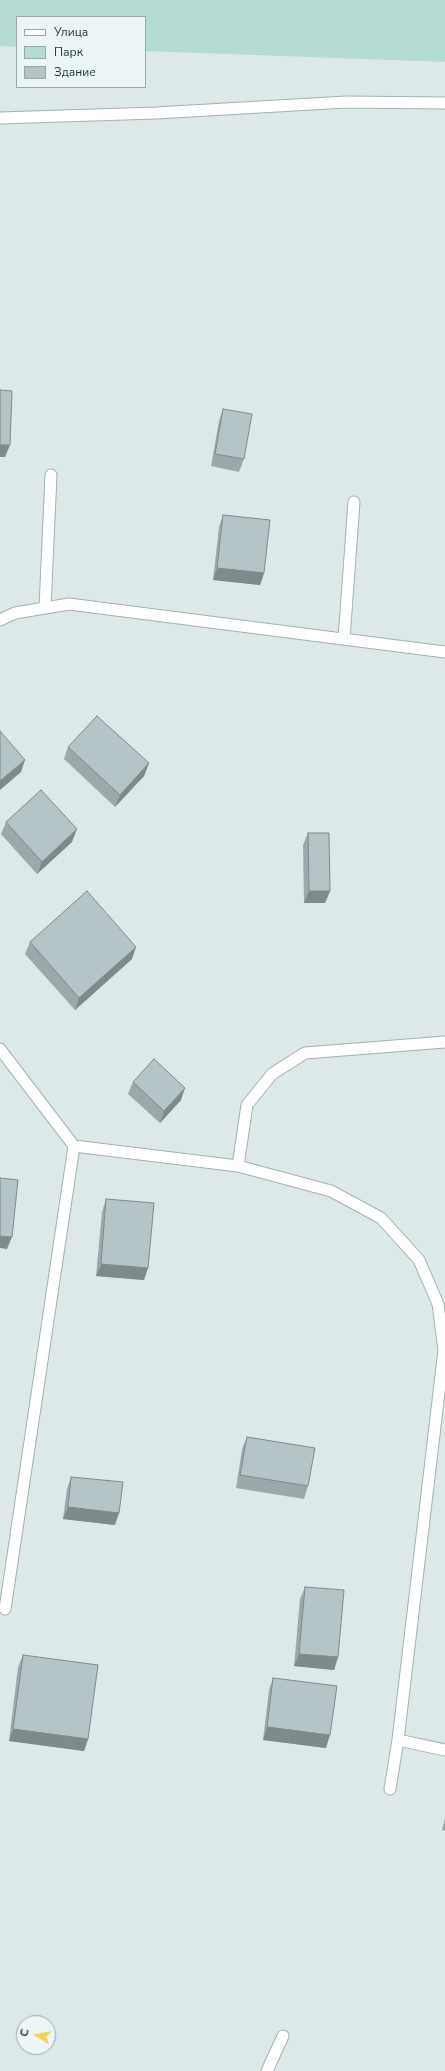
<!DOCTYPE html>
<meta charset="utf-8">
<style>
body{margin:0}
#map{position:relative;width:445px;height:2071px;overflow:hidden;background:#dde8e9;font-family:"Nunito Sans",sans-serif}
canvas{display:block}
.legend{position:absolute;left:16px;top:16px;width:130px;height:72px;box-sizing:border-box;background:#edf6f6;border:1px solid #9aa8aa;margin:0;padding:5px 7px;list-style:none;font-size:12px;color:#1e3239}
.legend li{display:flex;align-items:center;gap:8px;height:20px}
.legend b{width:20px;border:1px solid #9aa8aa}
.north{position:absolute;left:16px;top:2015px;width:40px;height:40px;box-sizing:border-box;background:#edf6f6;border:1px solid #9aa8aa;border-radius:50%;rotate:281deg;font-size:11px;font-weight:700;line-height:16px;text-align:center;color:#1e3239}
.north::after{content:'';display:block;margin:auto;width:14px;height:18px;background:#f5d04f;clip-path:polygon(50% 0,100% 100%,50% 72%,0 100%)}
</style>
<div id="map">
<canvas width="445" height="2071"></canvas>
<ul class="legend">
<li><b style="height:5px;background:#fff"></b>Улица</li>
<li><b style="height:11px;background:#b4dcd4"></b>Парк</li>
<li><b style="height:11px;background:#b5c5c7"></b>Здание</li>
</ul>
<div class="north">С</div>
</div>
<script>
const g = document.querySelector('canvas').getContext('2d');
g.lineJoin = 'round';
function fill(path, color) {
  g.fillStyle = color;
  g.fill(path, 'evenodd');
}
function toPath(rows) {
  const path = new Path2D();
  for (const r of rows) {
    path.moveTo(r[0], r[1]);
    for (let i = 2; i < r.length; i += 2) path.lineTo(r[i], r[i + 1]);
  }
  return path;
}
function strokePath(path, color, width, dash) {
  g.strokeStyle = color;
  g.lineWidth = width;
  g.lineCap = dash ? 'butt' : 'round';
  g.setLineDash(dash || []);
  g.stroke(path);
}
fill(toPath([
 [0,0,445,0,445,62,145,51,145,17,17,17,17,47,0,46]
]), '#b4dcd4');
const service = toPath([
 [45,608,51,475],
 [0,620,15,613,69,604,445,652],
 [344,639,354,502],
 [0,1049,74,1146,238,1166,331,1191,381,1218,419,1260,438,1304,444,1350,398,1740,390,1789],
 [238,1166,247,1105,272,1074,305,1053,445,1042],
 [5,1609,74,1146],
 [398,1740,445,1750],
 [267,2071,283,2036]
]);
const tertiary = toPath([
 [0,118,156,113,346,102,445,103]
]);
strokePath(service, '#a4b1b4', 13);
strokePath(tertiary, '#a4b1b4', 13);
strokePath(service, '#fff', 11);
strokePath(tertiary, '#fff', 11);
fill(toPath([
 [223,409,244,459,239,472,211,466,219,421],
 [223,515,264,573,260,585,213,580,219,527],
 [68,747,149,763,144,776,115,807,64,759],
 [6,822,72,842,37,874,1,834],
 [308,833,330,891,325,903,304,903,303,845],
 [30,942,132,959,75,1010,25,954],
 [133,1082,181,1100,160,1123,128,1094],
 [106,1199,144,1280,96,1276,102,1212],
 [247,1437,308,1486,304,1499,236,1488,242,1449],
 [71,1477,115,1525,63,1519,67,1489],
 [305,1587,338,1657,334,1670,294,1666,300,1599],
 [23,1655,88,1739,84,1751,9,1741,18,1667],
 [273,1678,326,1748,263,1740,269,1690],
 [445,1818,445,1831,442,1830]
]), '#9ca9ab');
fill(toPath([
 [0,445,10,445,5,457,0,457],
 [217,568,264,573,260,585,213,580],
 [25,760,21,772,0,790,0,781],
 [149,763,144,776,115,807,120,795],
 [77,829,72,842,37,874,42,862],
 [309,891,330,891,325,903,304,903],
 [136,947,132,959,75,1010,79,998],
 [185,1088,181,1100,160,1123,164,1111],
 [0,1236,12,1237,7,1249,0,1248],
 [101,1264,148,1268,144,1280,96,1276],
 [68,1507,119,1513,115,1525,63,1519],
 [299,1654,338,1657,334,1670,294,1666],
 [267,1727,330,1735,326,1748,263,1740],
 [13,1729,88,1739,84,1751,9,1741]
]), '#7f8a8b');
const building = toPath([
 [0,390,12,391,10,445,0,445,0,390],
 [223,409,252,414,244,459,215,454,223,409],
 [223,515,270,520,264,573,217,568,223,515],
 [97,716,149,763,120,795,68,747,97,716],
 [0,731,25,760,0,781,0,731],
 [41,790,77,829,42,862,6,822,41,790],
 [308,833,329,833,330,891,309,891,308,833],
 [87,891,136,947,79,998,30,942,87,891],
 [154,1059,185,1088,164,1111,133,1082,154,1059],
 [0,1178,18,1180,12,1237,0,1236,0,1178],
 [106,1199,154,1203,148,1268,101,1264,106,1199],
 [247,1437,315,1448,308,1486,240,1475,247,1437],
 [71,1477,123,1482,119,1513,68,1507,71,1477],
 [305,1587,344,1590,338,1657,299,1654,305,1587],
 [23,1655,98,1665,88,1739,13,1729,23,1655],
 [273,1678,337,1686,330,1735,267,1727,273,1678]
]);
fill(building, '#b5c5c7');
strokePath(building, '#7f8a8b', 1);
</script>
